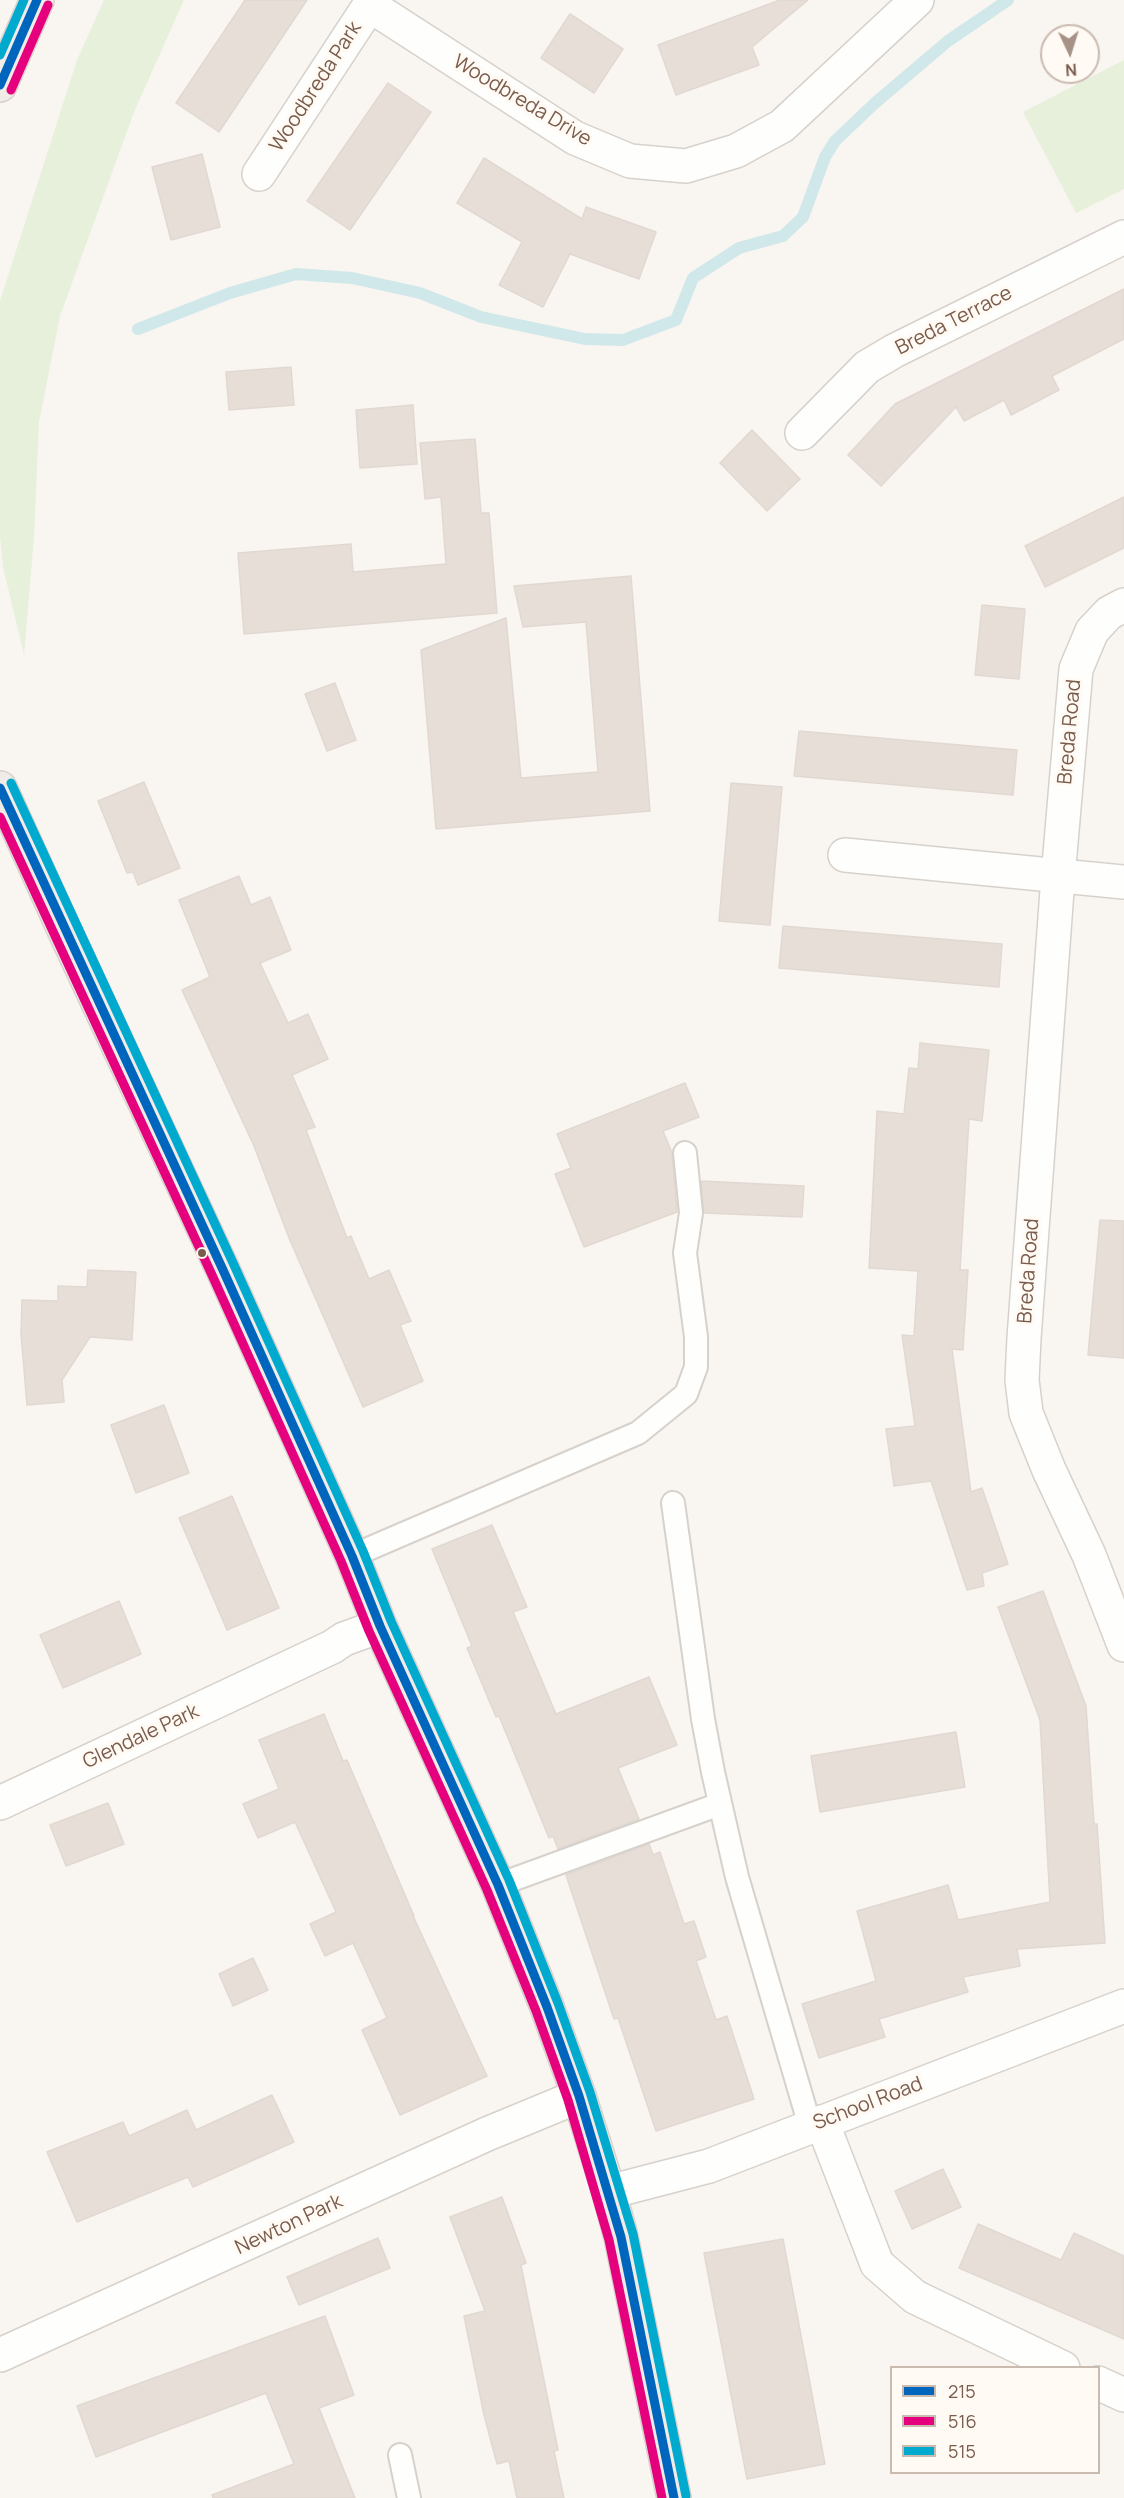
<!DOCTYPE html>
<style>
body{margin:0}
#map{position:relative;width:1124px;height:2498px;overflow:hidden;background:#f9f5f0;font-family:Manrope,sans-serif}
canvas{display:block}
.legend{position:absolute;left:890px;top:2366px;width:210px;height:108px;box-sizing:border-box;background:#fffaf3;border:2px solid #cabbb1;margin:0;padding:8px 10px;list-style:none;font-size:18px;color:#7a5c4d}
.legend li{display:flex;align-items:center;gap:12px;height:30px}
.legend b{width:30px;border:2px solid #cabbb1}
.north{position:absolute;left:1040px;top:24px;width:60px;height:60px;box-sizing:border-box;background:#fffaf3;border:2px solid #cabbb1;border-radius:50%;rotate:176deg;font-size:16px;font-weight:700;line-height:24px;text-align:center;color:#7a5c4d}
.north::after{content:'';display:block;margin:auto;width:21px;height:27px;background:#a69286;clip-path:polygon(50% 0,100% 100%,50% 72%,0 100%)}
</style>
<div id="map">
<canvas width="1124" height="2498"></canvas>
<ul class="legend">
<li><b style="height:8px;background:#0065bd"></b>215</li>
<li><b style="height:8px;background:#e5007d"></b>516</li>
<li><b style="height:8px;background:#00a9ce"></b>515</li>
</ul>
<div class="north">N</div>
</div>
<script>
const g = document.querySelector('canvas').getContext('2d');
g.lineJoin = 'round';
function fill(path, color) {
  g.fillStyle = color;
  g.fill(path, 'evenodd');
}
function toPath(rows) {
  const path = new Path2D();
  for (const r of rows) {
    path.moveTo(r[0], r[1]);
    for (let i = 2; i < r.length; i += 2) path.lineTo(r[i], r[i + 1]);
  }
  return path;
}
function strokePath(path, color, width, dash) {
  g.strokeStyle = color;
  g.lineWidth = width;
  g.lineCap = dash ? 'butt' : 'round';
  g.setLineDash(dash || []);
  g.stroke(path);
}
function label(font, color, halo, rows, align = 'center') {
  g.font = font + ' Manrope,sans-serif';
  g.lineWidth = 6;
  g.setLineDash([]);
  g.textBaseline = 'middle';
  g.strokeStyle = halo;
  g.fillStyle = color;
  for (const [text, x, y, turn = 0] of rows) {
    g.save();
    g.translate(x, y);
    g.rotate((+turn || 0) * Math.PI / 180);
    g.textAlign = isNaN(turn) ? turn : align;
    if (halo) g.strokeText(text, 0, 0);
    g.fillText(text, 0, 0);
    g.restore();
  }
}
fill(toPath([
 [104,0,184,0,134,112,60,316,39,422,34,538,24,655,3,567,0,537,0,301,77,60],
 [1124,60,1124,189,1076,213,1023,112]
]), '#e7f0db');
strokePath(toPath([
 [138,329,230,293,296,274,352,278,420,293,481,317,585,339,623,340,676,320,693,278,739,248,783,236,803,217,825,157,835,141,875,103,948,41,1008,0]
]), '#d0e8ea', 12);
const building = toPath([
 [245,0,307,0,219,132,176,103,245,0],
 [780,0,808,0,752,47,759,65,676,95,658,45,780,0],
 [570,14,623,49,594,93,541,58,570,14],
 [388,83,431,112,350,230,307,201,388,83],
 [202,154,220,227,171,240,152,167,202,154],
 [484,158,582,219,586,207,656,232,639,279,570,254,543,307,499,285,522,242,457,203,484,158],
 [1124,289,1124,339,1052,376,1059,390,1011,415,1004,400,964,421,956,407,881,486,848,455,895,404,1124,289],
 [291,367,294,405,229,410,226,372,291,367],
 [413,405,417,464,360,468,356,410,413,405],
 [752,430,800,479,767,511,720,463,752,430],
 [475,439,481,513,489,513,497,613,244,634,238,553,351,544,353,572,446,564,441,497,425,499,420,443,475,439],
 [1124,497,1124,548,1045,587,1025,546,1124,497],
 [631,576,650,811,436,829,421,650,506,618,521,778,598,772,586,622,523,627,514,586,631,576],
 [982,605,1025,609,1019,679,975,675,982,605],
 [335,683,356,740,327,751,305,694,335,683],
 [799,731,1017,750,1013,795,794,776,799,731],
 [144,782,180,868,138,885,133,872,127,873,98,801,144,782],
 [731,783,782,787,770,925,719,921,731,783],
 [239,876,251,905,270,897,291,950,260,963,288,1023,308,1014,328,1059,292,1075,315,1127,306,1130,347,1238,351,1236,369,1279,389,1270,411,1321,400,1325,423,1381,363,1407,289,1238,254,1146,182,990,210,977,179,900,239,876],
 [783,926,1002,944,999,987,779,968,783,926],
 [920,1043,989,1050,982,1121,969,1119,960,1270,968,1270,963,1350,952,1349,971,1492,982,1488,1008,1564,982,1573,984,1586,967,1590,931,1481,894,1486,886,1429,915,1426,902,1335,914,1336,918,1271,869,1268,877,1111,904,1114,909,1068,918,1069,920,1043],
 [685,1083,699,1117,663,1131,672,1153,677,1212,584,1247,555,1174,571,1168,557,1134,685,1083],
 [701,1181,804,1186,802,1217,704,1213,701,1181],
 [1100,1220,1124,1221,1124,1358,1088,1355,1100,1220],
 [88,1270,136,1272,132,1340,90,1337,62,1380,64,1402,27,1405,21,1334,22,1300,58,1301,58,1286,87,1287,88,1270],
 [164,1405,189,1473,136,1493,111,1425,164,1405],
 [232,1496,279,1608,227,1630,179,1518,232,1496],
 [492,1525,527,1607,513,1612,556,1714,649,1677,677,1745,618,1768,639,1819,558,1849,553,1836,549,1838,499,1716,496,1717,467,1648,472,1646,432,1549,492,1525],
 [1043,1591,1086,1706,1094,1824,1097,1824,1105,1943,1017,1949,1020,1966,963,1977,968,1992,879,2019,885,2037,819,2058,802,2004,876,1981,857,1911,948,1885,958,1920,1050,1902,1040,1720,998,1607,1043,1591],
 [119,1601,141,1654,63,1688,40,1635,119,1601],
 [324,1714,343,1761,347,1760,414,1916,413,1916,487,2076,400,2115,362,2030,387,2018,353,1943,325,1956,310,1924,336,1912,295,1822,258,1838,243,1804,279,1789,259,1740,324,1714],
 [956,1732,965,1787,820,1812,811,1756,956,1732],
 [108,1803,124,1844,66,1866,50,1825,108,1803],
 [649,1844,653,1855,660,1852,684,1924,694,1921,706,1957,696,1961,716,2020,727,2016,754,2099,656,2131,618,2018,614,2019,566,1875,649,1844],
 [253,1958,268,1990,233,2006,219,1974,253,1958],
 [272,2095,294,2142,193,2187,188,2177,77,2222,47,2152,123,2122,129,2136,187,2110,196,2130,272,2095],
 [943,2169,961,2207,912,2229,895,2191,943,2169],
 [502,2197,526,2263,521,2265,558,2450,554,2451,564,2498,517,2498,509,2461,497,2464,484,2415,464,2316,485,2311,450,2217,502,2197],
 [978,2224,1061,2260,1074,2233,1124,2256,1124,2339,959,2268,978,2224],
 [378,2238,390,2268,299,2305,287,2277,378,2238],
 [783,2239,825,2464,747,2479,704,2253,783,2239],
 [325,2316,354,2395,319,2408,355,2498,213,2498,212,2495,294,2464,266,2393,96,2457,77,2406,325,2316]
]);
fill(building, '#e6ded7');
strokePath(building, '#e2d8d2', 1.5);
const service = toPath([
 [673,1503,703,1719,713,1772,737,1877,810,2126],
 [352,1556,638,1433,686,1394,696,1367,696,1337,685,1253,691,1213,685,1153],
 [498,1885,720,1804],
 [400,2455,409,2498]
]);
const minor = toPath([
 [369,5,575,138,630,161,686,166,736,151,782,126,917,0],
 [259,174,373,0],
 [802,433,867,367,894,351,1124,237],
 [1124,605,1109,613,1092,631,1076,669,1058,877,1024,1338,1022,1380,1026,1413,1049,1470,1089,1555,1124,1645],
 [845,855,1124,882],
 [0,1803,332,1647,344,1639,380,1626],
 [822,2122,877,2264,915,2297,1063,2368],
 [1098,2383,1124,2395]
]);
const tertiary = toPath([
 [609,2192,709,2166,1124,2006],
 [0,2355,487,2134,579,2096]
]);
const trunk = toPath([
 [0,85,37,0],
 [0,788,67,936,223,1270,352,1556,380,1626,498,1885,547,2007,579,2096,609,2192,621,2237,674,2498]
]);
strokePath(service, '#d7d1cb', 26);
strokePath(minor, '#d7d1cb', 36);
strokePath(tertiary, '#d7d1cb', 36);
strokePath(trunk, '#dad1cc', 36);
strokePath(service, '#fefefd', 22);
strokePath(minor, '#fefefd', 33);
strokePath(tertiary, '#fefefd', 33);
strokePath(trunk, '#f2ece8', 33);
strokePath(toPath([
 [0,85,37,0],
 [0,788,223,1270,352,1556,380,1626,498,1885,547,2007,579,2096,621,2237,674,2498]
]), '#0065bd', 9);
strokePath(toPath([
 [11,90,48,5],
 [0,817,212,1275,341,1561,369,1631,487,1890,536,2011,568,2100,609,2240,662,2498]
]), '#e5007d', 9);
strokePath(toPath([
 [0,55,24,0],
 [11,783,234,1265,363,1551,391,1621,509,1880,558,2003,590,2092,633,2234,686,2496]
]), '#00a9ce', 9);
for (const [x, y, r, color] of [
 [202,1253,5,"#7a5c4d"]
]) {
  const dot = new Path2D();
  dot.arc(x, y, r, 0, 2 * Math.PI);
  g.fillStyle = color;
  g.fill(dot);
  strokePath(dot, '#fffaf3', 2);
}
label('20px', '#7a5c4d', '#fffaf3', [
 ["Woodbreda Park",316,87,-57],
 ["Woodbreda Drive",522,101,31],
 ["Breda Terrace",954,321,-27],
 ["Breda Road",1070,732,-85],
 ["Breda Road",1029,1271,-86],
 ["Glendale Park",141,1737,-25],
 ["School Road",868,2104,-21],
 ["Newton Park",289,2225,-25]
]);
</script>
